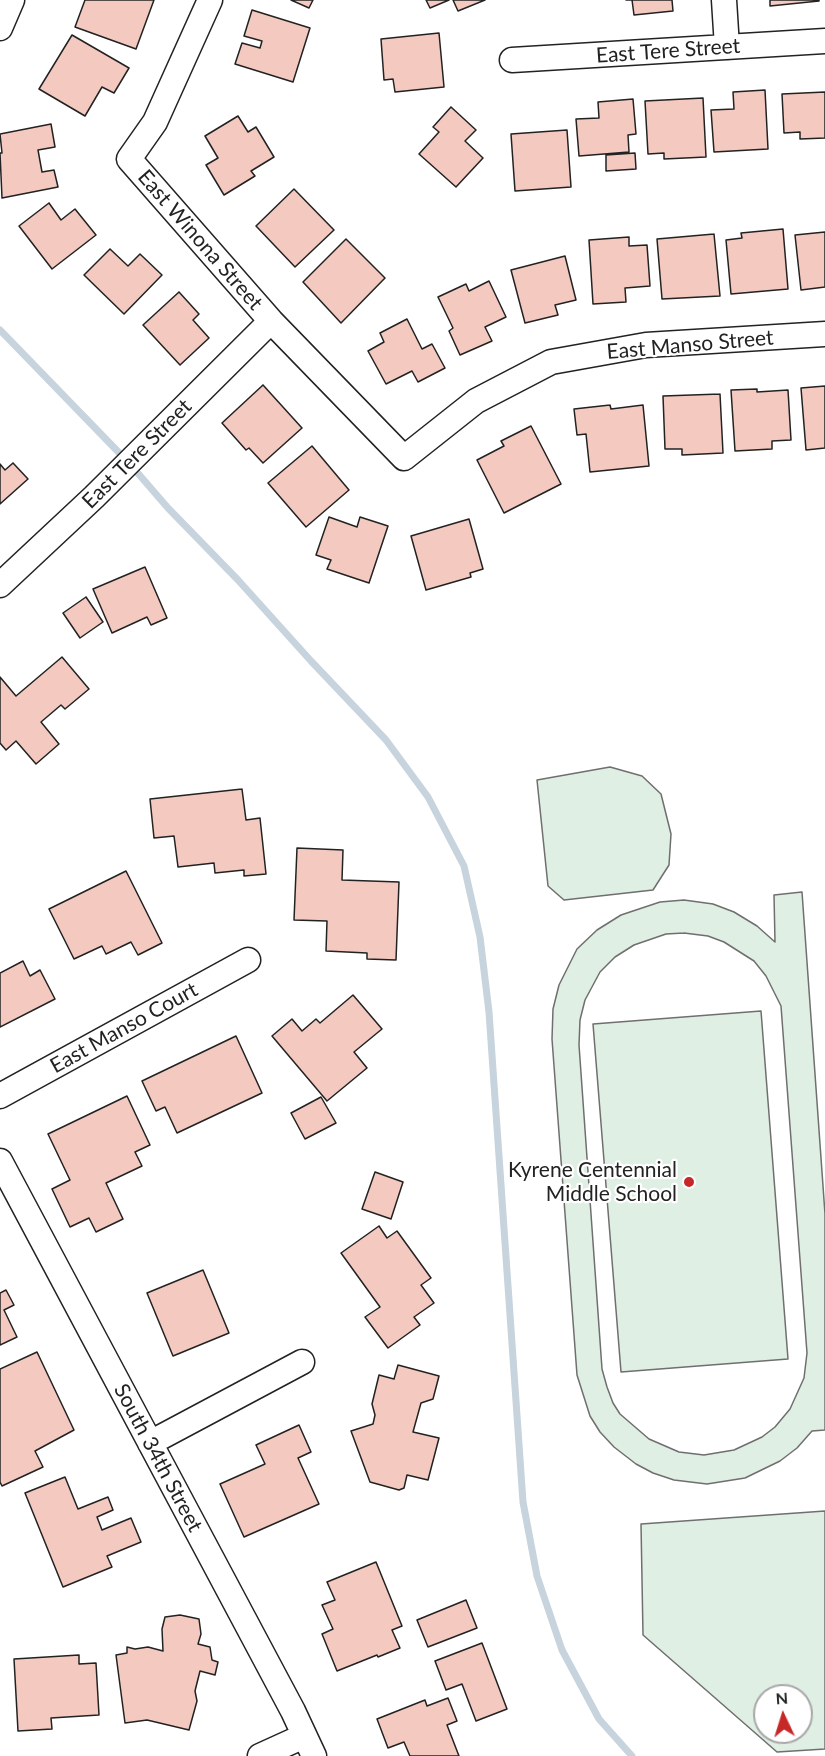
<!DOCTYPE html>
<style>
body{margin:0}
#map{position:relative;width:825px;height:1756px;overflow:hidden;background:#fff;font-family:Lato,sans-serif}
canvas{display:block}
.north{position:absolute;left:753px;top:1684px;width:60px;height:60px;box-sizing:border-box;background:#fff;border:2px solid #a7a7a7;border-radius:50%;rotate:356deg;font-size:16px;font-weight:700;line-height:24px;text-align:center;color:#222}
.north::after{content:'';display:block;margin:auto;width:21px;height:27px;background:#c62828;clip-path:polygon(50% 0,100% 100%,50% 72%,0 100%)}
</style>
<div id="map">
<canvas width="825" height="1756"></canvas>
<div class="north">N</div>
</div>
<script>
const g = document.querySelector('canvas').getContext('2d');
g.lineJoin = 'round';
function fill(path, color) {
  g.fillStyle = color;
  g.fill(path, 'evenodd');
}
function toPath(rows) {
  const path = new Path2D();
  for (const r of rows) {
    path.moveTo(r[0], r[1]);
    for (let i = 2; i < r.length; i += 2) path.lineTo(r[i], r[i + 1]);
  }
  return path;
}
function strokePath(path, color, width, dash) {
  g.strokeStyle = color;
  g.lineWidth = width;
  g.lineCap = dash ? 'butt' : 'round';
  g.setLineDash(dash || []);
  g.stroke(path);
}
function label(font, color, halo, rows, align = 'center') {
  g.font = font + ' Lato,sans-serif';
  g.lineWidth = 4.5;
  g.setLineDash([]);
  g.textBaseline = 'middle';
  g.strokeStyle = halo;
  g.fillStyle = color;
  for (const [text, x, y, turn = 0] of rows) {
    g.save();
    g.translate(x, y);
    g.rotate((+turn || 0) * Math.PI / 180);
    g.textAlign = isNaN(turn) ? turn : align;
    if (halo) g.strokeText(text, 0, 0);
    g.fillText(text, 0, 0);
    g.restore();
  }
}
const green = toPath([
 [610,767,642,776,661,794,671,834,669,865,653,890,564,900,548,886,537,780,610,767],
 [802,892,825,1214,825,1430,812,1431,797,1448,780,1461,745,1478,707,1484,674,1480,653,1473,636,1464,614,1447,600,1432,590,1416,577,1375,552,1039,553,1009,559,985,577,949,597,930,621,915,660,902,684,900,713,904,734,912,757,926,775,942,774,895,802,892],
 [684,933,708,936,724,942,754,961,766,976,781,1006,807,1353,804,1378,790,1409,775,1427,762,1437,734,1450,704,1455,679,1452,649,1439,620,1414,613,1403,607,1387,602,1369,579,1045,580,1020,585,1000,600,972,615,957,634,945,666,934,684,933],
 [761,1011,788,1359,621,1372,593,1024,761,1011],
 [825,1511,825,1749,777,1752,643,1635,641,1524,825,1511],
 [765,1696,801,1696,801,1732,765,1732,765,1696]
]);
fill(green, '#e0efe3');
strokePath(green, '#6f6f6f', 1.5);
strokePath(toPath([
 [0,330,129,463,168,508,238,580,311,661,386,740,428,797,464,866,480,937,489,1012,523,1502,537,1576,562,1650,599,1719,632,1756]
]), '#c7d3dd', 7);
const building = toPath([
 [85,0,154,0,136,49,75,27,85,0],
 [291,0,313,0,309,8,291,0],
 [426,0,449,0,430,8,426,0],
 [453,0,485,0,458,11,453,0],
 [626,0,672,0,673,11,634,15,632,0,626,0],
 [770,0,819,0,819,1,770,6,770,0],
 [252,10,310,28,293,82,235,64,242,43,260,48,262,41,244,36,252,10],
 [439,33,444,87,395,92,393,79,384,80,381,39,439,33],
 [72,35,129,68,114,93,102,87,85,116,39,89,72,35],
 [765,90,768,149,714,152,711,110,734,109,733,92,765,90],
 [825,92,825,138,800,139,800,132,784,133,782,94,825,92],
 [703,98,706,157,664,159,664,153,648,154,645,101,703,98],
 [633,99,636,134,628,135,629,152,579,156,576,119,599,118,598,102,633,99],
 [451,107,476,130,465,141,483,158,456,187,419,154,439,132,433,127,451,107],
 [238,116,248,132,256,127,274,157,251,171,255,176,224,195,206,165,218,158,205,136,238,116],
 [51,124,55,147,38,150,42,172,54,170,58,187,2,198,0,153,2,153,0,134,51,124],
 [567,130,571,187,515,191,511,134,567,130],
 [635,153,636,169,606,171,606,155,635,153],
 [294,189,334,230,295,267,256,226,294,189],
 [49,203,61,220,75,209,96,235,52,269,19,226,49,203],
 [783,229,788,289,731,294,726,240,742,238,741,233,783,229],
 [825,232,825,287,801,290,795,235,825,232],
 [714,234,720,296,662,299,657,239,714,234],
 [629,237,629,246,647,245,650,286,625,288,626,302,593,304,589,240,629,237],
 [346,239,385,278,341,323,303,282,346,239],
 [110,249,128,266,140,254,162,275,124,314,84,275,110,249],
 [565,256,576,300,555,305,558,315,525,323,511,270,565,256],
 [489,281,506,317,485,327,492,341,460,355,449,331,453,328,438,297,466,284,469,291,489,281],
 [179,292,199,314,193,320,209,338,180,365,143,325,179,292],
 [407,319,422,349,432,344,445,368,418,382,412,371,386,384,368,351,384,342,380,333,407,319],
 [263,385,302,428,263,463,249,448,246,450,222,423,263,385],
 [825,386,825,448,806,450,801,388,825,386],
 [757,389,757,392,788,390,791,440,772,441,772,449,735,451,731,390,757,389],
 [720,394,723,453,682,455,682,449,665,449,663,396,720,394],
 [610,405,611,409,643,405,649,466,590,472,586,434,577,435,574,409,610,405],
 [531,426,561,484,504,513,477,460,504,446,501,441,531,426],
 [312,446,349,490,306,527,268,483,312,446],
 [13,463,28,479,0,504,0,464,5,470,13,463],
 [329,517,357,527,360,517,388,526,369,583,327,569,331,560,316,555,329,517],
 [469,519,483,569,470,573,471,577,426,590,411,536,469,519],
 [145,567,167,618,151,625,147,617,112,633,93,589,145,567],
 [86,597,103,622,80,638,63,613,86,597],
 [62,657,89,689,65,709,61,705,41,722,59,744,36,764,16,741,6,750,0,743,0,677,16,696,62,657],
 [242,789,246,820,260,818,266,874,244,876,244,870,215,873,214,863,178,867,174,836,154,838,150,799,242,789],
 [297,848,343,850,342,880,399,882,396,960,367,959,367,953,326,951,327,921,294,920,297,848],
 [126,871,162,943,138,955,131,942,106,954,102,946,74,959,49,909,126,871],
 [23,961,30,976,40,970,55,999,0,1027,0,973,23,961],
 [353,995,382,1029,354,1052,367,1068,327,1101,272,1036,292,1019,302,1031,316,1019,320,1023,353,995],
 [236,1036,262,1093,177,1133,165,1107,156,1111,142,1081,236,1036],
 [127,1096,150,1145,135,1152,142,1166,106,1183,123,1219,96,1232,89,1218,70,1227,52,1189,70,1180,48,1134,127,1096],
 [321,1097,336,1123,305,1139,291,1113,321,1097],
 [375,1172,403,1182,391,1219,362,1209,375,1172],
 [379,1226,387,1238,397,1231,431,1278,421,1285,434,1303,414,1317,420,1325,388,1348,365,1317,380,1307,341,1253,379,1226],
 [203,1270,229,1333,173,1356,147,1293,203,1270],
 [6,1290,14,1305,4,1310,17,1337,0,1345,0,1293,6,1290],
 [37,1352,74,1430,35,1451,43,1467,2,1486,0,1482,0,1369,37,1352],
 [398,1365,439,1376,433,1399,421,1403,413,1432,439,1438,428,1480,407,1475,404,1488,399,1490,370,1482,351,1431,373,1424,375,1415,372,1404,379,1375,394,1379,398,1365],
 [299,1425,311,1452,298,1458,319,1504,244,1537,220,1484,265,1464,256,1445,299,1425],
 [65,1477,78,1509,108,1497,113,1510,97,1517,102,1530,131,1518,141,1542,107,1556,112,1567,63,1587,25,1493,65,1477],
 [376,1562,402,1626,392,1630,400,1648,378,1657,377,1655,337,1671,322,1634,333,1629,322,1605,335,1600,327,1582,376,1562],
 [466,1600,477,1628,428,1647,417,1620,466,1600],
 [180,1615,199,1619,201,1634,198,1644,210,1647,212,1660,218,1662,215,1675,200,1671,195,1691,197,1701,189,1730,147,1720,125,1723,116,1655,127,1653,127,1647,135,1649,148,1647,163,1651,162,1629,165,1617,180,1615],
 [482,1643,507,1709,476,1721,462,1684,446,1690,435,1661,482,1643],
 [79,1655,79,1664,96,1663,99,1715,51,1718,52,1729,18,1731,14,1659,79,1655],
 [448,1698,457,1721,447,1725,459,1756,410,1756,404,1742,388,1748,377,1719,425,1700,427,1706,448,1698]
]);
fill(building, '#f3c9c0');
strokePath(building, '#222', 1.5);
const minor = toPath([
 [210,0,155,122,129,159,271,321,404,458,476,401,551,362,646,345,825,334],
 [724,0,727,47],
 [0,28,12,0],
 [512,60,825,41],
 [0,585,94,497,271,321],
 [0,1096,248,960],
 [0,1161,293,1711,314,1756],
 [150,1443,302,1362],
 [260,1756,304,1736]
]);
strokePath(minor, '#222', 27);
strokePath(minor, '#fff', 24);
for (const [x, y, r, color] of [
 [689,1182,6,"#c62828"]
]) {
  const dot = new Path2D();
  dot.arc(x, y, r, 0, 2 * Math.PI);
  g.fillStyle = color;
  g.fill(dot);
  strokePath(dot, '#fff', 2);
}
label('21px', '#222', '#fff', [
 ["East Tere Street",668,51,-4],
 ["East Winona Street",200,240,49],
 ["East Manso Street",690,345,-5],
 ["East Tere Street",137,454,-45],
 ["East Manso Court",124,1028,-29],
 ["South 34th Street",158,1458,62]
]);
label('21px', '#222', '#fff', [
 ["Kyrene Centennial",677,1170],
 ["Middle School",677,1194]
], 'right');
</script>
